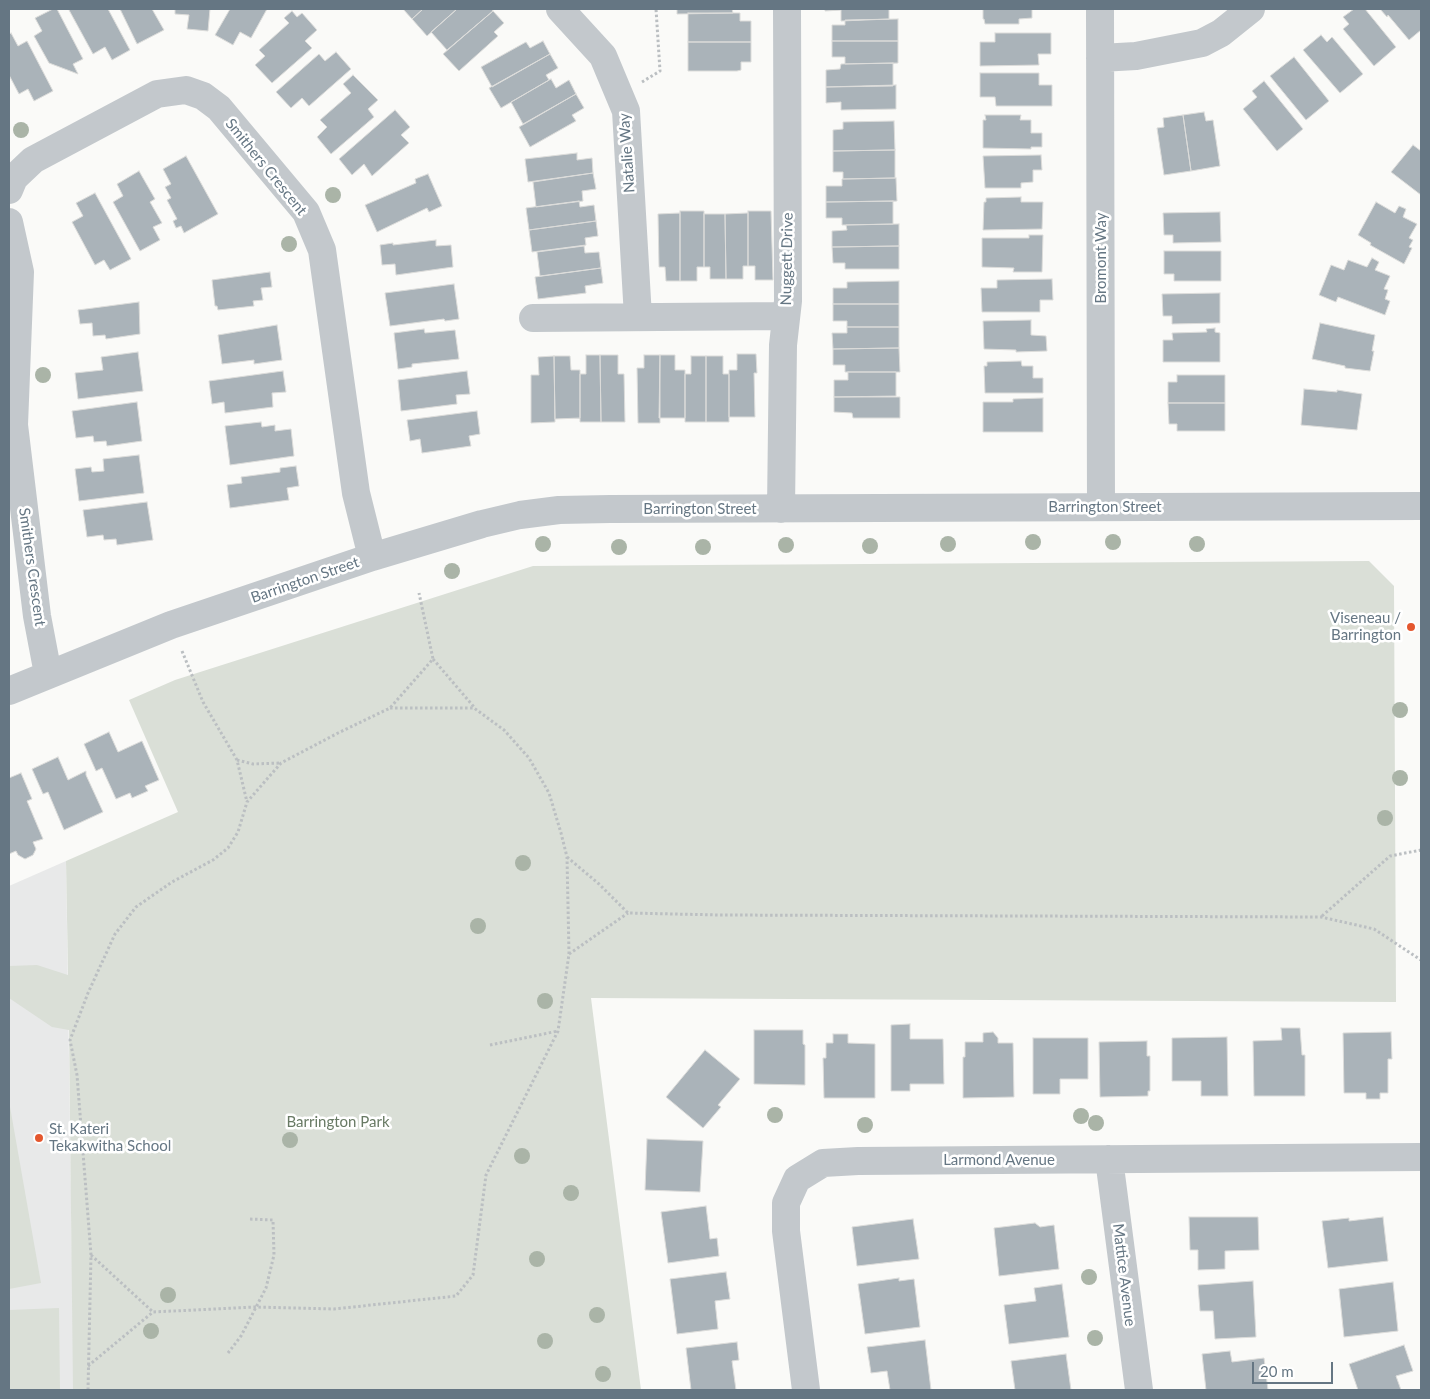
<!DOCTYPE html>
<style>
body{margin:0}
#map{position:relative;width:1430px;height:1399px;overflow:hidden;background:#fafaf8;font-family:Lato,sans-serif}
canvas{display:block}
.frame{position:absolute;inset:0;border:10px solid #657683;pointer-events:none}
.scale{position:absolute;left:1252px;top:1362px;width:81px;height:22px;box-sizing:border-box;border:2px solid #657683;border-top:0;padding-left:6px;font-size:15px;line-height:18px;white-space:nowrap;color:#657683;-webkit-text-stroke:4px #fff;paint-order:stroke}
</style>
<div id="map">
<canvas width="1430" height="1399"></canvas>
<div class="frame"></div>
<div class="scale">20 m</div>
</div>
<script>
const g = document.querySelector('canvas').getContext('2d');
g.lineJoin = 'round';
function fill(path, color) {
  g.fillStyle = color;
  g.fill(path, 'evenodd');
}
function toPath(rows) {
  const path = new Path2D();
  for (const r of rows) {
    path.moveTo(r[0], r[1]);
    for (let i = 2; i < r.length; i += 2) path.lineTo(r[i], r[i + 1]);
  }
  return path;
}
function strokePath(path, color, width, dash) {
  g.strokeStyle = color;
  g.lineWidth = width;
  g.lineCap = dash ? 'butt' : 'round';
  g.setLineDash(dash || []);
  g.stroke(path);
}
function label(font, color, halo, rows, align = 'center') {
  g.font = font + ' Lato,sans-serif';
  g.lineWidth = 5;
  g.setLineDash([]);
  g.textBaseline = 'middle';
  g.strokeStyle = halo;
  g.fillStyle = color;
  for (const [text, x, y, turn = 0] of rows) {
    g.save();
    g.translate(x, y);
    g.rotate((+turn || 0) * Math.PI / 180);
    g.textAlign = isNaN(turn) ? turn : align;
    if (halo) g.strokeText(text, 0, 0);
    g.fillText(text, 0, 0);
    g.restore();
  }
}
fill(toPath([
 [66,861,74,1390,9,1390,9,886]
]), '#e8e9e9');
fill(toPath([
 [1369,561,1394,586,1396,1002,591,998,641,1390,73,1390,69,1030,52,1027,9,998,9,966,37,965,68,975,66,861,178,812,129,700,175,680,533,566],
 [9,1101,41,1283,9,1289],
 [59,1308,60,1390,9,1390,9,1310]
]), '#dadfd7');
const building = toPath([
 [53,9,57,9,83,59,73,64,78,74,49,63,34,36,42,31,35,18,53,9],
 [72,9,108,9,130,50,112,60,105,47,93,54,69,10,72,9],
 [120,9,152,9,164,30,137,44,120,9],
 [175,9,210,9,208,31,187,29,189,15,175,14,175,9],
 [230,9,267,9,251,38,240,32,233,45,215,35,230,9],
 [403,9,423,9,412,19,403,9],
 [423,9,457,9,427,36,412,19,423,9],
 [457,9,491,9,493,11,447,50,431,32,457,9],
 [677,9,732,9,733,13,677,14,677,9],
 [825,9,889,9,889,19,841,21,841,10,825,11,825,9],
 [983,9,1032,9,1032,18,1019,19,1019,24,985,24,984,19,983,19,983,9],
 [1354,9,1365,9,1396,47,1374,66,1343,29,1349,24,1343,17,1354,9],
 [1380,9,1419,9,1421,11,1421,30,1409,40,1388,15,1387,17,1380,9],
 [292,11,297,17,302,13,317,30,305,41,312,48,272,83,255,65,265,56,259,50,289,23,284,18,292,11],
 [493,11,504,23,494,32,498,36,459,71,443,54,493,11],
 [688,13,740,13,740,21,751,21,751,42,688,42,688,13],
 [898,19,898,41,832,41,832,25,845,25,845,20,898,19],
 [11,33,18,46,27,41,53,91,34,101,28,89,19,94,9,75,9,35,11,33],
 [995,33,1051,33,1051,54,1038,54,1039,65,980,66,980,42,995,42,995,33],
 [1321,35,1327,42,1332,37,1363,74,1340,93,1303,50,1321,35],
 [543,41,550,54,492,87,481,67,526,42,530,48,543,41],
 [832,41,898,41,898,63,845,64,845,57,832,57,832,41],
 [688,42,751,42,751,62,741,62,741,70,737,71,688,71,688,42],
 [336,52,351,69,309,106,302,98,291,108,276,92,319,54,325,61,336,52],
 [550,54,558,68,546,75,549,80,501,108,489,88,550,54],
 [1294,57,1329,101,1306,120,1270,76,1294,57],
 [893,63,893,86,826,87,826,70,840,69,841,64,893,63],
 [980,73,1039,73,1039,85,1052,85,1052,106,996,106,995,97,980,97,980,73],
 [353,75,378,100,368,109,374,117,331,154,317,137,327,127,320,120,351,93,343,84,353,75],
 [551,79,556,88,569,80,576,94,523,124,511,102,551,79],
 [1264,81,1303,129,1277,151,1243,109,1257,97,1252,91,1264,81],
 [896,85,896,109,841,110,841,102,826,103,826,87,896,85],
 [576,94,584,108,572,115,576,121,530,147,519,127,576,94],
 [395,110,410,127,401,135,409,143,372,176,364,164,352,175,339,159,395,110],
 [1204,112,1206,121,1213,120,1220,166,1191,171,1183,115,1204,112],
 [985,115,1021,115,1020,120,1031,120,1031,133,1042,133,1042,147,1031,147,1031,149,983,148,983,120,986,120,985,115],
 [1183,115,1191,171,1164,175,1157,128,1164,127,1163,118,1183,115],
 [894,121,895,150,833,151,833,130,843,129,843,122,894,121],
 [1413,145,1421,151,1421,195,1391,172,1413,145],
 [895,150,895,178,843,179,843,172,833,172,833,151,895,150],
 [577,153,577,160,592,158,593,173,528,182,525,159,577,153],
 [1041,155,1042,170,1033,170,1033,182,1021,183,1021,188,985,188,983,156,1041,155],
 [186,156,218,214,184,233,181,226,176,228,173,221,177,219,167,200,171,198,165,187,171,184,163,169,186,156],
 [139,171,155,199,150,202,162,223,153,227,160,240,140,251,113,202,123,196,117,184,139,171],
 [593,173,596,189,582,191,583,201,536,207,533,182,593,173],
 [428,174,442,206,429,212,427,208,377,232,365,205,416,183,415,179,428,174],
 [896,178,897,201,826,202,826,186,842,186,842,179,896,178],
 [95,193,131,259,110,270,104,260,95,265,72,222,83,216,76,203,95,193],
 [1021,197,1021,202,1043,202,1042,229,983,230,984,202,986,202,986,198,1021,197],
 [579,201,580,207,594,205,596,221,529,230,526,208,579,201],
 [893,201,893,224,842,225,842,218,826,218,826,202,893,201],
 [1376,202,1395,213,1399,206,1406,209,1403,217,1417,224,1409,238,1413,240,1409,247,1412,248,1404,264,1370,245,1371,243,1358,235,1376,202],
 [680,211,704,211,704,267,697,267,697,281,680,281,680,211],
 [748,211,771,211,773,280,755,280,755,266,748,266,748,211],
 [1220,212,1221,242,1173,243,1173,235,1164,235,1163,213,1220,212],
 [680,213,680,281,666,281,665,267,659,267,658,214,680,213],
 [748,213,748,266,743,266,743,279,726,279,725,214,748,213],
 [704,214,725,214,726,279,710,279,710,267,704,267,704,214],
 [596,221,598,236,585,238,586,245,532,252,529,230,596,221],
 [899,224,899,246,832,247,832,231,847,230,846,225,899,224],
 [1029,235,1043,235,1042,272,1013,272,1014,268,982,267,982,238,1029,238,1029,235],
 [436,240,436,246,451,245,453,267,396,275,395,264,382,265,380,245,393,243,393,245,436,240],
 [584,246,585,253,599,252,601,268,540,276,537,252,584,246],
 [899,246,899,269,845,269,845,263,833,263,832,247,899,246],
 [1164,251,1221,251,1221,281,1174,281,1174,274,1164,274,1164,251],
 [1372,258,1379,262,1375,270,1390,276,1384,289,1388,290,1385,299,1390,301,1385,315,1338,297,1336,302,1319,295,1331,265,1344,270,1348,260,1367,267,1372,258],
 [601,268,603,283,585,286,586,293,538,299,535,277,601,268],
 [270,272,272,287,261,288,263,300,253,301,254,306,218,310,217,306,215,306,212,280,270,272],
 [1052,279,1053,300,1040,300,1040,312,982,312,981,288,997,288,997,280,1052,279],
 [899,281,899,304,833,304,833,288,847,288,847,282,899,281],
 [454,284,459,319,445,321,444,319,390,326,385,293,454,284],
 [1220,293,1220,323,1172,324,1172,316,1163,316,1162,294,1220,293],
 [139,302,140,334,106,339,105,335,93,336,92,323,80,324,78,310,139,302],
 [833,304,899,304,899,327,847,327,847,321,833,321,833,304],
 [1031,320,1031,335,1046,336,1047,351,1016,352,1016,350,984,349,983,321,1031,320],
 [1320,323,1375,335,1372,351,1374,351,1370,371,1345,368,1345,366,1312,359,1320,323],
 [277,325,282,360,254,364,254,360,222,364,218,335,277,325],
 [847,327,899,327,899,348,833,349,832,333,847,333,847,327],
 [1215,328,1215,332,1220,333,1220,362,1163,362,1163,340,1173,340,1172,333,1207,332,1206,329,1215,328],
 [424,329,425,333,455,330,459,359,412,364,412,367,398,369,394,333,424,329],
 [899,348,900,372,845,372,845,365,833,365,833,349,899,348],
 [138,352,143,391,78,399,75,373,103,370,101,357,138,352],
 [737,354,756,354,757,373,754,373,755,417,729,417,729,370,737,370,737,354],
 [586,355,600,355,601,422,580,422,580,374,586,374,586,355],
 [600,355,618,355,618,374,624,374,625,422,601,422,600,355],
 [644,355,660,355,660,423,638,423,637,368,644,368,644,355],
 [660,355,675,355,675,370,685,370,685,418,659,418,660,355],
 [554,356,570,356,571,370,580,370,580,418,555,419,554,356],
 [554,356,555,422,531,423,531,375,539,375,538,357,554,356],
 [691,356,706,356,706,422,685,422,685,374,691,374,691,356],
 [706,356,723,356,723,374,729,374,729,422,706,422,706,356],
 [1021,361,1022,366,1033,366,1033,378,1043,378,1043,393,985,393,984,366,987,366,987,362,1021,361],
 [283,371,286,392,272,393,273,407,225,413,224,402,212,404,209,381,283,371],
 [467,371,470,394,456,395,457,404,401,411,398,380,467,371],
 [848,372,896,372,896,396,834,397,834,380,848,380,848,372],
 [1177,375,1225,375,1225,403,1168,403,1168,382,1177,382,1177,375],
 [1304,389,1337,392,1337,390,1362,394,1357,430,1301,425,1304,389],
 [834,397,900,397,900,418,853,418,852,413,834,412,834,397],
 [1043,398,1043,432,983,432,983,402,1013,402,1013,399,1043,398],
 [137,402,142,441,107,446,106,441,94,442,93,436,76,438,72,411,137,402],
 [1168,403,1225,403,1225,431,1177,431,1177,424,1169,424,1168,403],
 [477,411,480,434,469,436,471,446,422,453,420,439,410,441,407,420,477,411],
 [261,422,262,427,275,425,275,431,291,429,294,456,230,465,225,426,261,422],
 [139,455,144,493,79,501,75,469,91,467,92,472,104,471,103,459,139,455],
 [296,466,299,486,287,488,289,500,230,508,227,485,242,483,241,477,280,472,280,468,296,466],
 [147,502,153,540,117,545,116,539,104,540,103,535,87,537,83,510,147,502],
 [109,732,118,752,142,741,159,780,145,786,148,791,132,798,130,793,116,799,102,768,96,771,84,744,109,732],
 [58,757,68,780,86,771,86,775,103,812,64,830,48,792,43,794,32,769,58,757],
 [21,773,32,799,27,801,43,839,33,842,36,849,33,855,25,859,18,855,16,851,9,854,9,778,21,773],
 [910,1024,910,1039,943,1039,944,1084,910,1084,910,1091,891,1091,891,1025,910,1024],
 [1281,1028,1300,1028,1302,1055,1305,1055,1305,1096,1254,1096,1253,1041,1282,1040,1281,1028],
 [754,1030,803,1030,803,1044,805,1045,805,1085,754,1084,754,1030],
 [993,1032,998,1038,998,1043,1013,1043,1014,1097,963,1098,963,1057,965,1057,965,1042,983,1042,983,1033,993,1032],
 [1391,1032,1392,1059,1388,1059,1388,1093,1380,1093,1380,1099,1366,1099,1366,1093,1344,1093,1343,1033,1391,1032],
 [833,1034,848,1034,848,1043,875,1044,875,1098,824,1098,823,1058,826,1058,826,1043,833,1043,833,1034],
 [1227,1037,1228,1096,1201,1096,1201,1081,1172,1081,1172,1038,1227,1037],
 [1033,1038,1088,1038,1088,1079,1060,1079,1060,1094,1033,1094,1033,1038],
 [1147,1041,1147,1056,1150,1056,1150,1091,1148,1091,1148,1096,1100,1097,1099,1042,1147,1041],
 [705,1050,740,1079,718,1105,721,1107,703,1128,666,1097,705,1050],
 [647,1139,703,1141,700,1192,645,1190,647,1139],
 [706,1206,710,1239,717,1238,719,1256,668,1263,661,1212,706,1206],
 [1189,1217,1258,1217,1259,1250,1225,1251,1225,1269,1198,1270,1198,1250,1190,1250,1189,1217],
 [1383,1217,1388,1261,1328,1268,1322,1221,1349,1218,1349,1221,1383,1217],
 [913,1219,919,1259,857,1266,852,1227,913,1219],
 [1035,1223,1040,1227,1054,1225,1059,1269,999,1276,994,1228,1035,1223],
 [726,1272,730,1299,715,1301,718,1329,677,1334,670,1279,726,1272],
 [899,1278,899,1281,914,1279,920,1327,865,1334,858,1284,899,1278],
 [1253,1281,1256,1337,1215,1339,1213,1311,1200,1311,1198,1285,1253,1281],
 [1393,1282,1398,1331,1344,1337,1339,1289,1393,1282],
 [1062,1284,1069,1337,1009,1344,1004,1305,1036,1301,1034,1288,1062,1284],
 [925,1340,931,1390,890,1390,887,1371,871,1373,867,1347,925,1340],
 [737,1342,739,1360,732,1361,736,1390,691,1390,686,1348,737,1342],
 [1404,1345,1413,1371,1396,1376,1401,1390,1358,1390,1349,1364,1404,1345],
 [1230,1351,1232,1362,1264,1358,1268,1390,1206,1390,1202,1354,1230,1351],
 [1066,1354,1071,1390,1015,1390,1011,1361,1066,1354]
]);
fill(building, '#aab3b9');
strokePath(building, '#dcdcda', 1);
strokePath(toPath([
 [642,82,660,71,656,9],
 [182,651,203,702,237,760,247,802],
 [433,659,474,707],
 [237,760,253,764,281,763],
 [567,857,599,884,628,913,720,915,1321,917,1374,929,1421,960],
 [1322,916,1390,856,1421,850],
 [569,954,628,913],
 [490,1045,558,1031],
 [91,1255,153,1312],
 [228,1353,241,1336,266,1288,274,1255,273,1220,249,1219],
 [88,1366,153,1312,255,1307,334,1309,456,1296,473,1275,486,1175,558,1031,569,954,567,857,561,833,549,793,529,758,504,730,474,708,390,708],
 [88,1390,91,1255,77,1075,70,1040,88,993,115,934,136,907,172,882,213,860,228,848,238,832,247,802,281,763,338,733,390,708,433,659,419,593]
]), '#bbbfc2', 3, [2.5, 2.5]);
strokePath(toPath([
 [560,9,603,56,626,111,638,317],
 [1100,9,1101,507],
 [1100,58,1136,56,1202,43,1221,33,1251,9],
 [9,190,14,178,33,160,157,94,186,90,203,96,219,108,306,212,322,250,356,493,372,557],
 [9,222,20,272,14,425,37,616,48,674],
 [533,318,786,316],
 [781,509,783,345,788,301,787,9],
 [9,691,171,625,372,557,482,524,520,515,559,510,610,509,1421,506],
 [1109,1159,1139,1390],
 [806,1390,786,1231,786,1203,797,1179,823,1163,858,1161,1421,1157]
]), '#c3c8cc', 28);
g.fillStyle = '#aab4a7';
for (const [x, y] of [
 [21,130],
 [333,195],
 [289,244],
 [43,375],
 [1033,542],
 [1113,542],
 [543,544],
 [948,544],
 [1197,544],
 [786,545],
 [870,546],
 [619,547],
 [703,547],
 [452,571],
 [1400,710],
 [1400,778],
 [1385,818],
 [523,863],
 [478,926],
 [545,1001],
 [775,1115],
 [1081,1116],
 [1096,1123],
 [865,1125],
 [290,1140],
 [522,1156],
 [571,1193],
 [537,1259],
 [1089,1277],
 [168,1295],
 [597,1315],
 [151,1331],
 [1095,1338],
 [545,1341],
 [603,1374]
]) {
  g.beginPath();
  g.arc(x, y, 8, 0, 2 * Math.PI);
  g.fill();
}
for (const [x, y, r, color] of [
 [1411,627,5,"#e4572e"],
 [39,1138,5,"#e4572e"]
]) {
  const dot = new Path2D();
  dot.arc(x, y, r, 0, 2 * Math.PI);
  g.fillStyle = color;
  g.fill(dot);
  strokePath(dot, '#fff', 2);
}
label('15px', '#657683', '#fff', [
 ["Natalie Way",627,153,-94],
 ["Smithers Crescent",266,167,51],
 ["Bromont Way",1101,258,-90],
 ["Nuggett Drive",787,259,-89],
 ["Barrington Street",1105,507],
 ["Barrington Street",700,509],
 ["Smithers Crescent",32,567,82],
 ["Barrington Street",305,580,-19],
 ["Larmond Avenue",999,1160],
 ["Mattice Avenue",1124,1275,83]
]);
label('15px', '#657683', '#fff', [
 ["Viseneau /",1401,618],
 ["Barrington",1401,635],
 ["St. Kateri",49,1129,"left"],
 ["Tekakwitha School",49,1146,"left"]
], 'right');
label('15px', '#687a64', '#fff', [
 ["Barrington Park",338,1122]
]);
</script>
